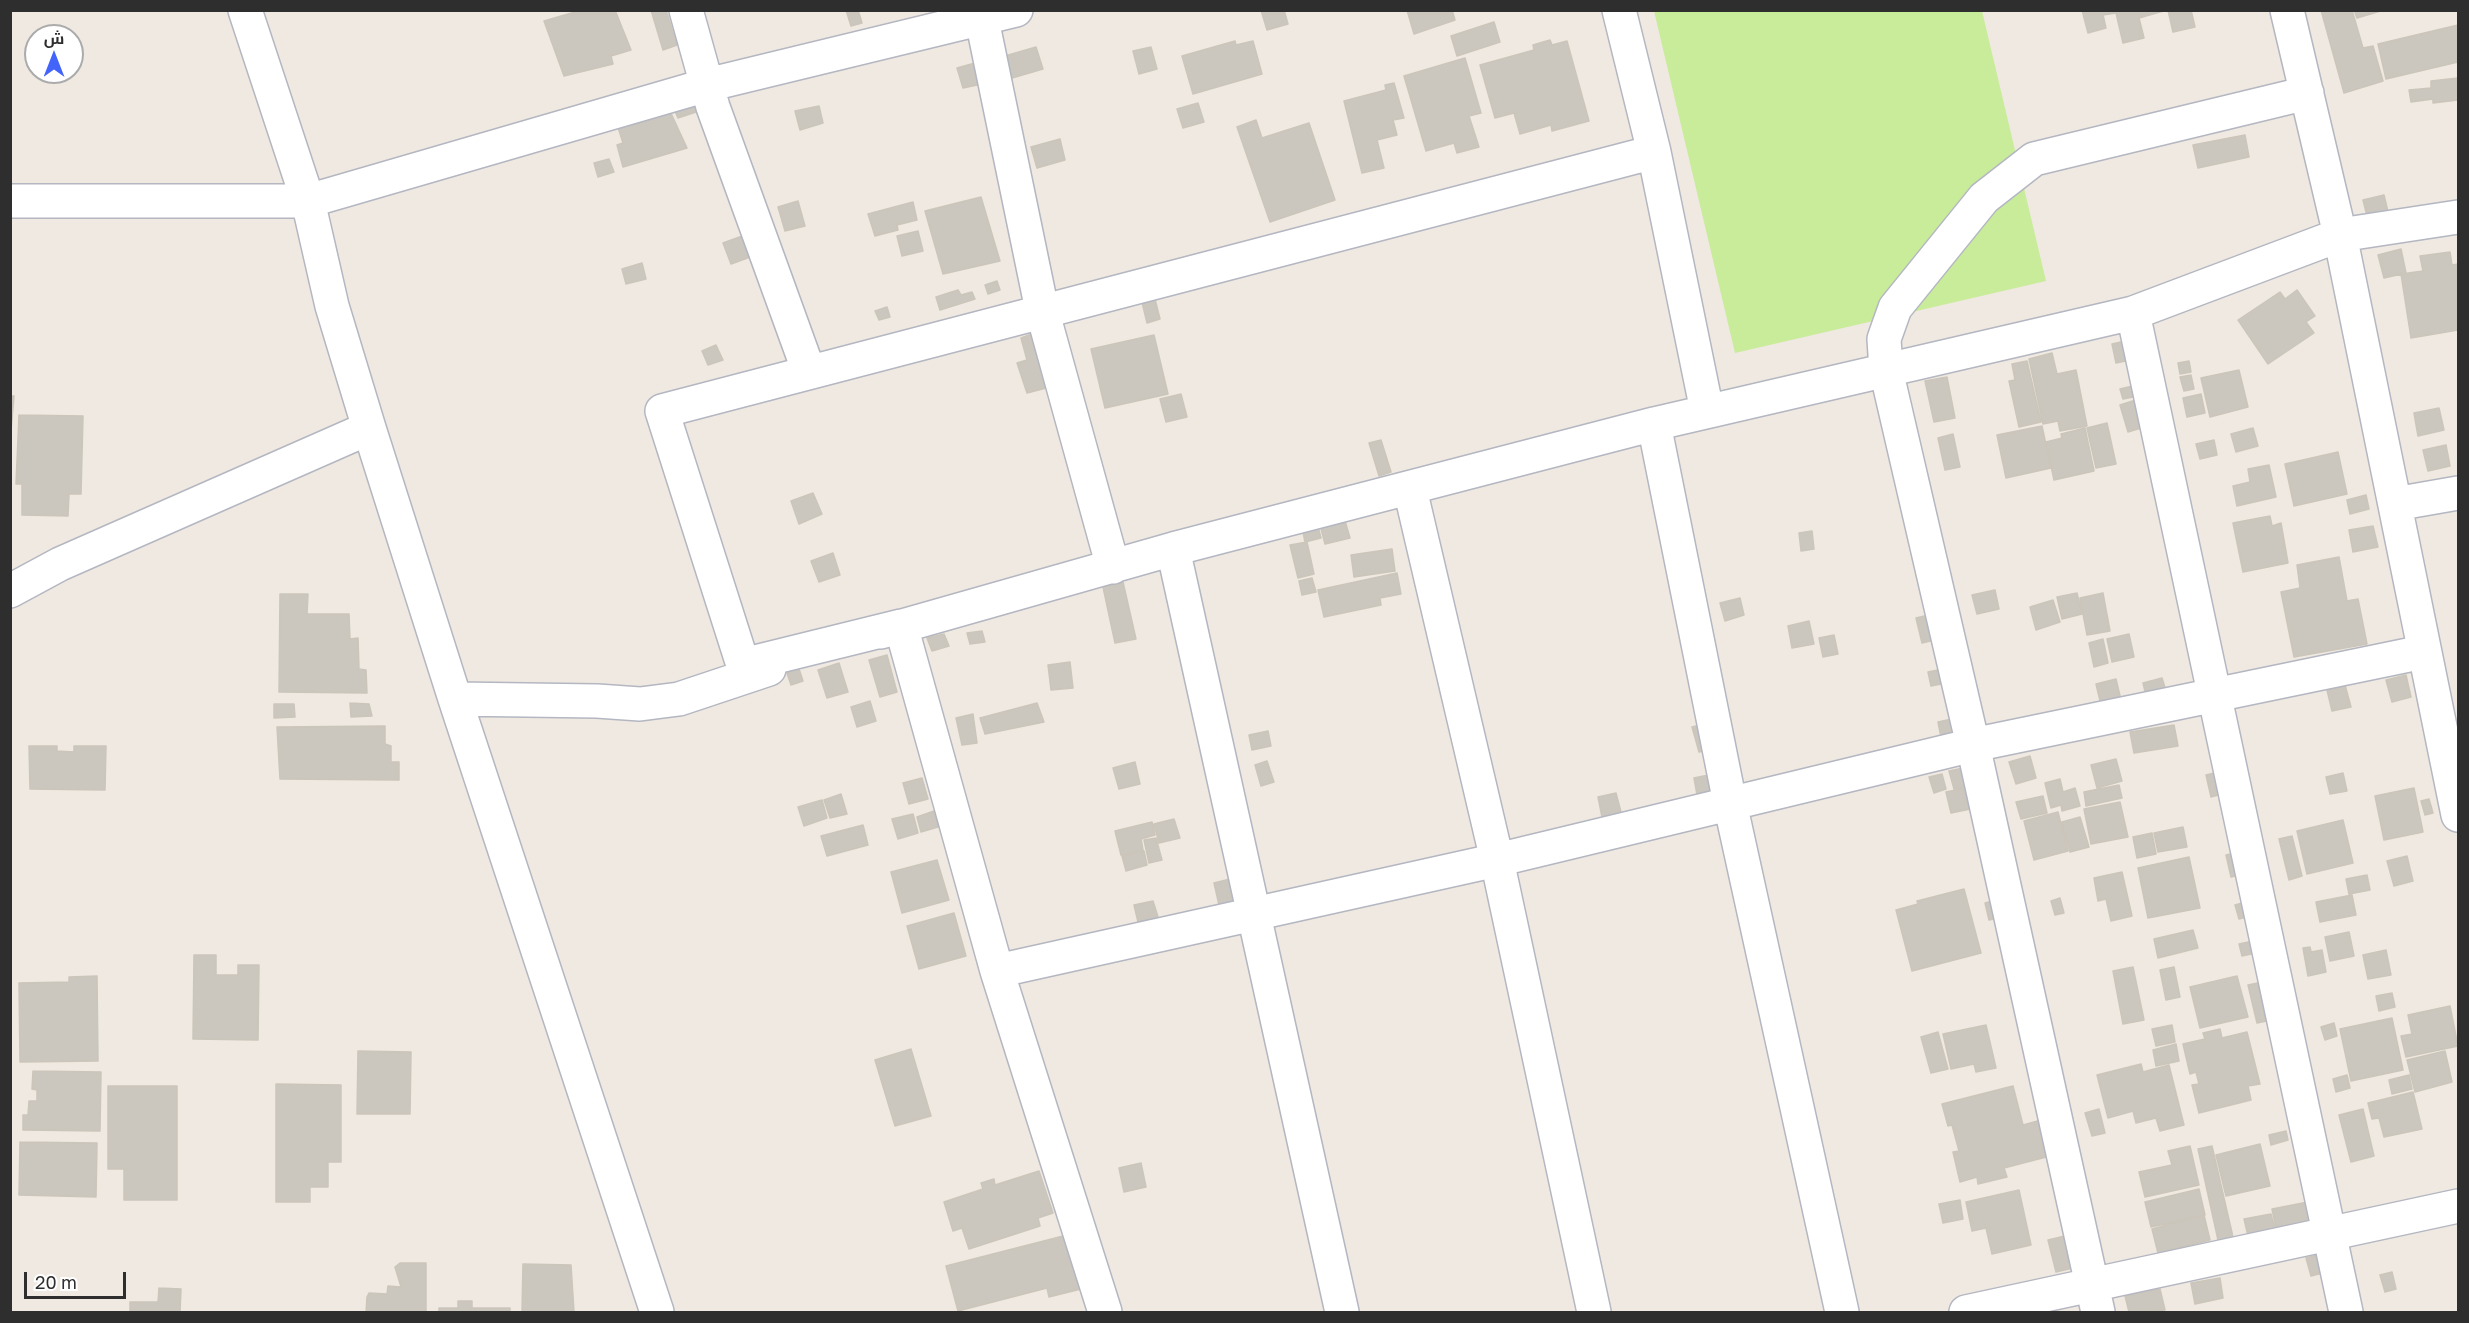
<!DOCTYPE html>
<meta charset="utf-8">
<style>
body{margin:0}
#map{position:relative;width:2469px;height:1323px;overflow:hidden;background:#efe9e1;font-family:"Golos Text",Cairo,sans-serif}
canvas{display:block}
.frame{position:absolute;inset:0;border:12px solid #2e2e2e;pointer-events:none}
.north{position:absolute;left:24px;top:24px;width:60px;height:60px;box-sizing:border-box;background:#fff;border:2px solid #ababab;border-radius:50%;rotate:0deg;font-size:16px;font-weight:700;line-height:24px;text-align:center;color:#2e2e2e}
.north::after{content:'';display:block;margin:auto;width:21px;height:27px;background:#4264fb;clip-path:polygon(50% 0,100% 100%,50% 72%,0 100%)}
.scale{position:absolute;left:24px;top:1272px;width:102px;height:27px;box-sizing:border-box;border:3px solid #2e2e2e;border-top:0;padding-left:8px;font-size:18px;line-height:21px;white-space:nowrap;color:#2e2e2e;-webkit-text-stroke:4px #fff;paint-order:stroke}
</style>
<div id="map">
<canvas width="2469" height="1323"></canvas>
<div class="frame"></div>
<div class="north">ش</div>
<div class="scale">20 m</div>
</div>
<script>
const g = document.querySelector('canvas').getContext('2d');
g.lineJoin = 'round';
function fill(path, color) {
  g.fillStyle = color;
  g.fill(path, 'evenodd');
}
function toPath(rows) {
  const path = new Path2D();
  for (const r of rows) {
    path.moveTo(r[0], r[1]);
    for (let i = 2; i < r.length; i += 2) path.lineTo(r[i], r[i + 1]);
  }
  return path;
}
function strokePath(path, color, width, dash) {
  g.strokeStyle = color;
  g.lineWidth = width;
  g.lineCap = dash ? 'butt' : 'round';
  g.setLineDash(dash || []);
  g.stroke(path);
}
fill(toPath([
 [1654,11,1982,11,2046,281,1735,353]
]), '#c9ec9a');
const building = toPath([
 [582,10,615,10,631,50,611,56,613,64,564,76,544,21,582,10],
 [651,10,666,10,677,45,663,50,651,10],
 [846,10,859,13,862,23,851,26,846,10],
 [1261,10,1284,10,1288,24,1267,30,1261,10],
 [1407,10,1452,10,1455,20,1414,34,1407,10],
 [2082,10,2167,10,2139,18,2144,38,2123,43,2116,13,2103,15,2106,28,2088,33,2082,10],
 [2168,10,2191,10,2195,27,2173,32,2168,10],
 [2321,10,2352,10,2363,48,2373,46,2383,81,2344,93,2321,10],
 [2354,10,2384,10,2357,18,2354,10],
 [1494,22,1500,42,1457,56,1451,36,1494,22],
 [2458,25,2458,62,2386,79,2378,44,2458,25],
 [1550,40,1552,45,1567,41,1589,121,1552,131,1551,125,1520,134,1514,113,1495,118,1480,65,1534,50,1533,45,1550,40],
 [1235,41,1236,45,1253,41,1262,74,1193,94,1182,56,1235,41],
 [1036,47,1043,69,1012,78,1005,56,1036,47],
 [1151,47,1157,69,1139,74,1133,51,1151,47],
 [1465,58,1481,113,1469,116,1479,147,1457,153,1454,143,1426,151,1404,76,1465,58],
 [975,63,982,84,963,88,957,68,975,63],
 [2458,78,2458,100,2433,103,2433,99,2411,102,2409,90,2431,88,2431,81,2458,78],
 [1394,83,1404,118,1393,120,1397,135,1377,140,1384,168,1362,173,1344,101,1386,90,1385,85,1394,83],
 [693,96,699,111,678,118,671,102,693,96],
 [1198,103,1204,122,1183,128,1177,109,1198,103],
 [819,106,823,123,800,130,795,111,819,106],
 [669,109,687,148,623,167,617,145,623,143,617,124,669,109],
 [1256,120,1262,138,1309,123,1335,200,1270,222,1237,127,1256,120],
 [2245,135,2249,157,2198,168,2193,145,2245,135],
 [1060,139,1065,160,1037,168,1031,147,1060,139],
 [609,159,614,172,598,177,594,163,609,159],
 [2384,195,2389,216,2368,220,2363,200,2384,195],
 [981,197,1000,261,943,274,925,211,981,197],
 [798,201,805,226,785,231,778,207,798,201],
 [913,202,917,220,897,225,898,230,875,236,868,214,913,202],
 [918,231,923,251,902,256,897,236,918,231],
 [745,235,753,256,731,264,723,243,745,235],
 [2401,249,2406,273,2384,278,2378,255,2401,249],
 [2450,252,2452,265,2458,264,2458,330,2411,338,2401,274,2423,271,2420,256,2450,252],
 [642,263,646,279,626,284,622,269,642,263],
 [997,281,1000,290,988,294,985,285,997,281],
 [958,290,961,295,972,292,975,299,940,310,936,297,958,290],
 [2297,290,2315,316,2306,322,2314,333,2268,364,2238,320,2280,292,2285,299,2297,290],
 [1155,299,1160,319,1147,323,1142,302,1155,299],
 [887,307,890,317,879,320,875,311,887,307],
 [1040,331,1054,386,1027,393,1017,363,1027,360,1021,338,1040,331],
 [1154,335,1168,394,1105,408,1091,349,1154,335],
 [2130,340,2135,359,2116,363,2112,344,2130,340],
 [716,345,723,360,708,365,702,351,716,345],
 [2052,353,2057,374,2076,370,2087,426,2060,431,2058,421,2043,424,2029,359,2052,353],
 [2027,361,2041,422,2019,427,2009,381,2015,380,2012,364,2027,361],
 [2189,361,2191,372,2180,374,2178,363,2189,361],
 [2239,370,2248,407,2210,417,2201,378,2239,370],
 [2191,375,2194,389,2184,391,2180,377,2191,375],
 [1947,377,1955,418,1934,422,1925,381,1947,377],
 [2141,384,2143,395,2123,399,2120,389,2141,384],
 [1181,394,1187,417,1166,422,1160,399,1181,394],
 [2201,394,2205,413,2187,417,2183,398,2201,394],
 [10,396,14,396,10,442,10,396],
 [2142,398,2151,425,2128,432,2120,405,2142,398],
 [2439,408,2444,430,2418,436,2414,413,2439,408],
 [19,415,83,416,81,494,69,494,68,516,22,515,22,484,16,484,19,415],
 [2107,423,2116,464,2096,468,2087,428,2107,423],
 [2042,426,2051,468,2006,478,1997,435,2042,426],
 [2085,428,2094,471,2054,480,2046,442,2062,438,2061,434,2085,428],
 [2253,428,2258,446,2236,452,2231,434,2253,428],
 [1953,434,1960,467,1945,470,1938,438,1953,434],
 [1381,440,1391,472,1379,476,1369,443,1381,440],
 [2214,440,2217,455,2200,459,2196,444,2214,440],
 [2446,445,2450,466,2428,471,2423,450,2446,445],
 [2338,452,2347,494,2294,506,2285,464,2338,452],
 [2269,465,2276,497,2237,506,2233,486,2250,482,2248,469,2269,465],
 [813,493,822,514,799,524,791,501,813,493],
 [2366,495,2369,509,2350,514,2347,500,2366,495],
 [1343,514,1350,538,1325,544,1319,521,1343,514],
 [2270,516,2272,526,2281,523,2288,563,2243,572,2233,523,2270,516],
 [1317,523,1321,538,1305,542,1302,527,1317,523],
 [2373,526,2378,547,2353,552,2349,530,2373,526],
 [1812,531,1814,549,1801,551,1799,533,1812,531],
 [1307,542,1314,574,1298,578,1290,545,1307,542],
 [1392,549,1395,571,1354,577,1351,555,1392,549],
 [833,553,840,575,819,582,811,561,833,553],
 [2339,557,2347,601,2358,599,2367,644,2294,657,2281,592,2300,588,2297,565,2339,557],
 [1397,573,1401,594,1380,598,1381,605,1324,617,1318,590,1397,573],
 [1312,578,1316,592,1302,595,1299,581,1312,578],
 [1123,582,1136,639,1115,643,1103,587,1123,582],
 [1995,590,1999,609,1977,614,1972,595,1995,590],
 [2077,593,2082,614,2062,619,2057,597,2077,593],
 [2103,593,2110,631,2087,635,2080,598,2103,593],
 [280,594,308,594,307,614,349,614,350,639,358,638,359,669,366,670,367,693,279,692,280,594],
 [1740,598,1744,615,1725,621,1720,603,1740,598],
 [2053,600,2060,622,2036,630,2030,607,2053,600],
 [1937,613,1943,638,1922,643,1916,618,1937,613],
 [1809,621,1814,644,1792,648,1788,626,1809,621],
 [982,631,985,642,970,644,967,633,982,631],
 [944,634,949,646,932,651,927,638,944,634],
 [2129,634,2134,657,2112,662,2107,639,2129,634],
 [1834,635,1838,654,1823,657,1819,638,1834,635],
 [2103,639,2108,663,2094,667,2089,643,2103,639],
 [887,655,897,692,880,697,869,660,887,655],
 [1070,662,1073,688,1051,690,1048,665,1070,662],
 [839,663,848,692,827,698,818,670,839,663],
 [1948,668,1951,682,1931,686,1928,672,1948,668],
 [799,669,803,681,791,685,787,673,799,669],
 [2406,675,2411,697,2392,702,2386,680,2406,675],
 [2162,678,2167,694,2147,700,2143,683,2162,678],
 [2116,679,2121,700,2101,705,2096,684,2116,679],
 [2345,685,2351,707,2332,711,2327,690,2345,685],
 [870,701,876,721,857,727,851,707,870,701],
 [350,703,369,704,372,716,351,717,350,703],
 [1037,703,1044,722,985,734,980,718,1037,703],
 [274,704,294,704,295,717,274,718,274,704],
 [973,714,977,743,962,745,956,718,973,714],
 [1961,717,1965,737,1942,742,1938,722,1961,717],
 [1704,724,1711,749,1699,752,1692,727,1704,724],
 [2174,725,2178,746,2134,753,2130,732,2174,725],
 [385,726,385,744,391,746,391,762,399,762,399,780,280,779,277,727,385,726],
 [1268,731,1271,746,1252,750,1249,735,1268,731],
 [29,746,57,746,57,751,74,752,74,746,106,746,105,790,30,789,29,746],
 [2030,756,2036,778,2016,784,2009,762,2030,756],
 [2116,759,2122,781,2097,788,2091,765,2116,759],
 [1267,761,1274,782,1261,786,1255,765,1267,761],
 [1135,762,1140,784,1119,789,1113,768,1135,762],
 [1968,767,1972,785,1954,789,1949,771,1968,767],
 [2223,771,2222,794,2211,797,2206,775,2223,771],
 [1718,773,1721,795,1698,800,1694,778,1718,773],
 [2343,773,2347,791,2330,794,2326,777,2343,773],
 [1942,774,1946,789,1934,793,1929,777,1942,774],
 [922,778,928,799,909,804,903,783,922,778],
 [2060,779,2063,792,2075,788,2080,806,2062,811,2061,805,2051,808,2045,783,2060,779],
 [2119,785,2122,798,2086,806,2084,792,2119,785],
 [1976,786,1980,807,1951,813,1946,792,1976,786],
 [2414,788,2423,832,2384,840,2375,796,2414,788],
 [1616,793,1621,812,1602,817,1598,797,1616,793],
 [841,794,847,814,830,818,824,800,841,794],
 [2043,796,2047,813,2021,819,2016,802,2043,796],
 [2429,799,2433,813,2425,815,2421,801,2429,799],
 [822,800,827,818,804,826,798,807,822,800],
 [2120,802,2128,837,2091,844,2084,809,2120,802],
 [934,811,938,827,921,832,917,817,934,811],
 [2058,812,2068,851,2034,860,2024,821,2058,812],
 [913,814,918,833,898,839,892,819,913,814],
 [2080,817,2089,847,2070,852,2062,822,2080,817],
 [1174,819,1180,838,1159,843,1154,824,1174,819],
 [2343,820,2353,863,2307,874,2297,831,2343,820],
 [1152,822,1155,835,1141,839,1143,850,1121,855,1115,831,1152,822],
 [863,825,868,845,827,856,821,836,863,825],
 [2183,827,2187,847,2158,852,2154,833,2183,827],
 [2152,833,2156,854,2137,858,2133,837,2152,833],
 [2292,836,2302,876,2289,880,2279,839,2292,836],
 [1156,838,1162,860,1149,863,1144,840,1156,838],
 [1144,851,1147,865,1126,871,1122,856,1144,851],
 [2239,852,2244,874,2231,877,2226,855,2239,852],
 [2407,856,2413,881,2394,886,2387,861,2407,856],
 [2189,857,2200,908,2148,918,2138,868,2189,857],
 [937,860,949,900,902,913,891,872,937,860],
 [2122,872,2132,916,2111,921,2106,899,2098,901,2094,878,2122,872],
 [2367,875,2370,890,2349,894,2346,879,2367,875],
 [1234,878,1240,900,1219,905,1214,883,1234,878],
 [1964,889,1981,953,1912,971,1896,910,1918,904,1917,901,1964,889],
 [2352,895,2356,915,2320,922,2316,902,2352,895],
 [2060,898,2064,913,2055,915,2051,901,2060,898],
 [1996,900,2000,918,1989,920,1985,903,1996,900],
 [1153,901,1158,917,1138,922,1134,905,1153,901],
 [2250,901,2254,915,2239,919,2235,905,2250,901],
 [954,913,966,956,919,969,907,926,954,913],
 [2193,930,2198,948,2158,958,2154,939,2193,930],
 [2349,932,2354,956,2330,961,2325,937,2349,932],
 [2258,940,2260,952,2242,956,2239,944,2258,940],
 [2310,947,2311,952,2322,950,2326,972,2308,976,2303,948,2310,947],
 [2386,950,2391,975,2368,979,2363,955,2386,950],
 [194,955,216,955,216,975,238,975,238,965,259,965,258,1040,193,1039,194,955],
 [2133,967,2144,1020,2123,1024,2113,971,2133,967],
 [2174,967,2180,997,2166,1000,2160,970,2174,967],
 [97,976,98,1061,20,1062,19,983,69,982,69,977,97,976],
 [2237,976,2248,1017,2200,1028,2190,987,2237,976],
 [2267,981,2276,1019,2257,1023,2248,985,2267,981],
 [2392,993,2395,1007,2379,1011,2376,996,2392,993],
 [2450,1006,2458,1046,2406,1057,2401,1036,2412,1034,2408,1015,2450,1006],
 [2392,1018,2403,1070,2351,1081,2340,1029,2392,1018],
 [2334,1023,2337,1036,2325,1040,2321,1027,2334,1023],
 [1986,1025,1996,1068,1976,1072,1974,1064,1951,1069,1943,1034,1986,1025],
 [2172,1025,2175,1042,2156,1046,2152,1029,2172,1025],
 [2220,1029,2222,1038,2247,1032,2260,1084,2248,1086,2251,1100,2199,1113,2192,1085,2199,1084,2196,1072,2190,1074,2183,1044,2205,1039,2203,1033,2220,1029],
 [1938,1032,1948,1069,1931,1073,1921,1037,1938,1032],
 [2176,1044,2179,1061,2156,1066,2153,1050,2176,1044],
 [911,1049,931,1116,895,1126,875,1060,911,1049],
 [358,1051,411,1052,410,1114,357,1114,358,1051],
 [2445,1051,2452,1082,2415,1092,2407,1060,2445,1051],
 [2141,1064,2143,1072,2169,1065,2184,1125,2160,1131,2156,1118,2136,1123,2133,1111,2108,1118,2097,1075,2141,1064],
 [33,1071,101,1072,100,1131,23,1130,23,1115,28,1115,29,1101,37,1101,37,1090,32,1089,33,1071],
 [2347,1075,2350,1088,2336,1092,2333,1079,2347,1075],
 [2409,1075,2412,1089,2392,1094,2389,1080,2409,1075],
 [276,1084,341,1085,341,1162,328,1162,328,1187,310,1187,310,1202,276,1202,276,1084],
 [108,1086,177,1086,177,1200,124,1200,124,1169,108,1169,108,1086],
 [2013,1086,2023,1125,2045,1119,2054,1155,2004,1168,2007,1177,1978,1184,1977,1177,1960,1182,1953,1152,1959,1151,1952,1125,1948,1126,1942,1104,2013,1086],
 [2413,1092,2422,1129,2384,1137,2379,1118,2372,1119,2368,1103,2413,1092],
 [2099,1109,2105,1133,2092,1136,2085,1113,2099,1109],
 [2363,1109,2374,1156,2351,1162,2339,1115,2363,1109],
 [2286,1131,2288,1140,2271,1145,2269,1135,2286,1131],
 [20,1142,97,1143,96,1197,19,1195,20,1142],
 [2260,1144,2270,1186,2226,1196,2216,1155,2260,1144],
 [2190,1146,2199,1185,2145,1197,2139,1172,2172,1165,2168,1151,2190,1146],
 [2212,1146,2233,1237,2218,1240,2198,1149,2212,1146],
 [1141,1163,1146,1187,1124,1192,1119,1168,1141,1163],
 [1039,1171,1053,1213,1038,1218,1040,1226,969,1249,962,1228,953,1231,944,1202,983,1189,981,1183,994,1179,995,1185,1039,1171],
 [2199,1189,2205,1215,2151,1227,2145,1202,2199,1189],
 [2019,1190,2031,1245,1992,1254,1986,1228,1972,1231,1966,1202,2019,1190],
 [1960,1200,1963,1219,1943,1223,1939,1204,1960,1200],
 [2313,1201,2317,1220,2276,1228,2272,1209,2313,1201],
 [2271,1214,2275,1230,2248,1236,2244,1219,2271,1214],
 [2204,1215,2210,1240,2158,1253,2152,1229,2204,1215],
 [1071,1234,1085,1288,1049,1297,1047,1288,958,1311,946,1266,1071,1234],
 [2069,1235,2077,1267,2056,1272,2048,1240,2069,1235],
 [2325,1253,2330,1271,2311,1276,2306,1258,2325,1253],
 [400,1263,426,1263,426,1312,366,1312,367,1297,369,1293,387,1294,388,1286,401,1287,395,1267,400,1263],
 [523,1264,571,1265,574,1312,522,1312,523,1264],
 [2392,1272,2396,1289,2385,1292,2380,1275,2392,1272],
 [2220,1278,2223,1298,2195,1304,2191,1283,2220,1278],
 [159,1288,181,1289,180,1312,130,1312,130,1302,158,1302,159,1288],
 [2160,1289,2165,1310,2129,1312,2125,1296,2160,1289],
 [458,1301,472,1301,472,1308,510,1308,510,1312,439,1312,439,1308,458,1308,458,1301]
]);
fill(building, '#cbc7bf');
strokePath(building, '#cbc5ba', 1.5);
const minor = toPath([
 [245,10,308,201,332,306,369,428,455,699,657,1312],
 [686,10,713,107,809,372],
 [980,10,1042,310,1113,567],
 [1619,10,1654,152,1707,411],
 [2287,10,2340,235,2458,815],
 [10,201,308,201,707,85,1016,10],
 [2133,313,2346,1312],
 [1654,424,1730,803,1842,1312],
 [1410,489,1497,860,1594,1312],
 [2395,504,2458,493],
 [1173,549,1342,1312],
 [10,591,60,564,369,428],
 [881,632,1173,549,1654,424,2133,313,2340,235,2458,217],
 [455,699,597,701,640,704,679,699,769,669],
 [997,971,1497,860,1973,745,2423,652],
 [1105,1312,997,971,901,626,743,665,662,411,1654,152],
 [1966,1312,2458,1206],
 [2098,1312,1973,745,1886,370,1884,339,1895,308,1984,198,2034,159,2307,93]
]);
strokePath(minor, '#b4b7c1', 36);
strokePath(minor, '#fff', 33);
</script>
